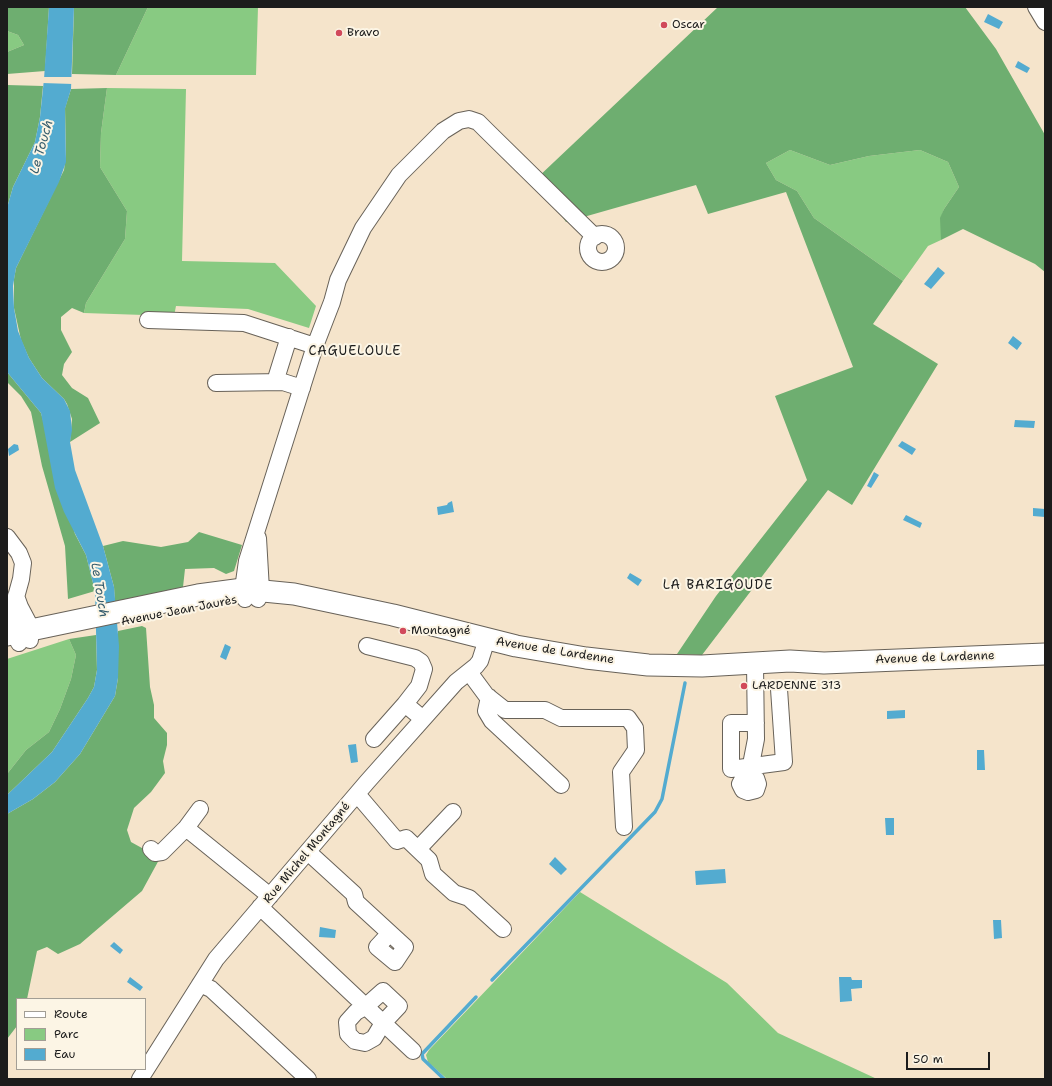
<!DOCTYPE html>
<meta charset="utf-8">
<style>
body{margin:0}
#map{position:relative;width:1052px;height:1086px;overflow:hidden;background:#f5e4cb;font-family:"Shantell Sans",sans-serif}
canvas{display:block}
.frame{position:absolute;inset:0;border:8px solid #1c1c1c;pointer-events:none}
.legend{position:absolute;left:16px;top:998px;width:130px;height:72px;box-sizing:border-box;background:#fcf5e5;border:1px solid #a29e95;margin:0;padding:5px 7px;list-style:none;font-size:12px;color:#1c1c1c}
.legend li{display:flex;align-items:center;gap:8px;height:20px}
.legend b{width:20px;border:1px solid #a29e95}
.scale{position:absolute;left:906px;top:1052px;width:84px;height:18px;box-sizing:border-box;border:2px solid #1c1c1c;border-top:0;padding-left:5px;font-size:12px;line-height:14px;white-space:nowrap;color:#1c1c1c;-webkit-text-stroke:3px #fcf5e5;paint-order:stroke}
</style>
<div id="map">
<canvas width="1052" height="1086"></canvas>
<div class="frame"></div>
<ul class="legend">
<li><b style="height:5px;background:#fff"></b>Route</li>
<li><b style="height:11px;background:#88ca82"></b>Parc</li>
<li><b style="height:11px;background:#53abd0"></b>Eau</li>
</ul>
<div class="scale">50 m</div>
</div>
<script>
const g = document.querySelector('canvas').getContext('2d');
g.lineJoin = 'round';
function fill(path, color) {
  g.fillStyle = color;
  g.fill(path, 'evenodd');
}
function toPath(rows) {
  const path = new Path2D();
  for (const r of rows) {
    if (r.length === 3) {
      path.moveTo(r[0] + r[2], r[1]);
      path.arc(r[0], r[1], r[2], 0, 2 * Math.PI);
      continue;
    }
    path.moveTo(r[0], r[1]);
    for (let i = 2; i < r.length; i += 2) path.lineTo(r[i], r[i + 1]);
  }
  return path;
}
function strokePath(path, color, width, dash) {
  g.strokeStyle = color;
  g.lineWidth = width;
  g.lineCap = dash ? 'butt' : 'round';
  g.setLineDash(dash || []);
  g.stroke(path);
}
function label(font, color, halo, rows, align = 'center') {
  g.font = font + ' "Shantell Sans",sans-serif';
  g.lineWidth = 4;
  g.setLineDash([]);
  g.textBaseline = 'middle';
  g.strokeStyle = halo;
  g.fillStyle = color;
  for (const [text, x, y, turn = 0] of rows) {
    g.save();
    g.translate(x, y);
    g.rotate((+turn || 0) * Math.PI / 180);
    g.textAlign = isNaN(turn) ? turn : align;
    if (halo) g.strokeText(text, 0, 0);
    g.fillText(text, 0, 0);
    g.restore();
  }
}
fill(toPath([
 [148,7,258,7,256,75,116,75],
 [7,31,18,35,24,45,7,52],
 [107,88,186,89,182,261,275,263,316,306,309,328,248,309,176,306,174,316,84,313,86,303,125,239,127,211,100,167,101,133],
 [790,150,830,165,869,156,920,150,948,162,959,187,944,209,941,218,941,240,928,246,903,281,814,218,797,191,776,180,766,163],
 [69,639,76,655,71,679,60,709,49,732,26,750,7,774,7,659],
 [580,892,727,983,778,1033,877,1079,447,1079,428,1062,426,1055,429,1050]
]), '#88ca82');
fill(toPath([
 [7,7,49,7,45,71,7,74,7,52,24,45,18,35,7,31],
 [74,7,148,7,116,75,72,74],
 [718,7,965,7,996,49,1045,135,1045,272,1035,264,963,229,941,240,940,218,944,209,959,187,948,162,920,150,869,156,830,165,790,150,766,163,776,180,797,191,814,218,903,281,873,324,938,364,852,505,828,490,702,655,677,654,716,596,807,480,775,396,853,367,786,192,708,214,696,185,566,222,536,179],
 [7,85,43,86,40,117,35,142,13,187,7,208],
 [107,88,101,133,100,167,127,211,125,239,86,303,84,313,72,308,61,317,61,330,72,352,64,364,62,375,72,388,88,398,100,423,70,442,72,419,67,404,64,399,42,378,29,358,21,340,14,308,14,279,16,268,64,170,66,155,65,108,71,89],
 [7,372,41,413,75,534,86,555,95,591,68,599,65,546,42,466,31,412,21,396,7,382],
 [199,532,242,545,234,571,226,574,214,568,185,569,183,587,115,602,114,587,103,546,123,541,161,547,188,542],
 [142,626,146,628,150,687,154,705,154,718,167,733,167,745,163,761,165,773,151,792,134,808,127,830,131,842,160,858,142,891,80,944,58,954,47,947,37,951,27,999,17,999,17,1026,7,1039,7,814,33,799,55,782,80,754,115,696,118,678,118,631],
 [96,635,97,670,94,687,88,698,52,752,7,795,7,774,26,750,49,732,60,709,71,679,76,655,69,639]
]), '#6eae70');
fill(toPath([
 [49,7,74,7,71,89,65,109,66,162,59,182,16,268,13,286,14,308,18,331,29,358,42,378,64,399,70,411,72,430,70,442,75,470,103,546,114,587,119,646,118,678,115,696,80,754,55,782,33,799,7,814,7,795,52,752,88,698,94,687,97,670,95,591,86,555,64,512,55,488,41,413,7,372,7,208,13,187,35,142,40,117,44,79],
 [988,14,1003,22,999,29,984,22],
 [1018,61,1030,68,1027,73,1015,67],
 [938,267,945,273,931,289,924,284],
 [1013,336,1022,343,1017,350,1008,343],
 [1015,420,1035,421,1034,428,1014,427],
 [902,441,916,449,912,455,898,446],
 [14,444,18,445,19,450,9,456,8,449],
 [874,472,879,475,871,488,867,486],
 [452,501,454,512,438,515,437,507,447,505,448,503],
 [1033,508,1045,509,1045,517,1033,516],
 [906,515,922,523,920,528,903,520],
 [630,573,642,580,638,586,627,578],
 [225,644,231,647,226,660,220,657],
 [905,710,905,718,887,719,887,711],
 [356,744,358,762,351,763,348,745],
 [977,750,984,750,985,770,977,770],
 [885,818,894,818,894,835,886,835],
 [555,857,567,869,561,875,549,864],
 [725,869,726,883,696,885,695,871],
 [993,920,1001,920,1002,938,994,939],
 [320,927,336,930,335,938,319,937],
 [114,942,123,950,120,954,110,946],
 [130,977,143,987,140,991,127,982],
 [839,977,851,977,852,980,862,980,862,988,851,989,852,1001,840,1002]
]), '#53abd0');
fill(toPath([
 [42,77,73,77,73,84,42,83]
]), '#f5e4cb');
strokePath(toPath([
 [492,980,655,812,662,799,685,683],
 [444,1079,423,1059,422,1054,476,997]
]), '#53abd0', 3.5);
const minor = toPath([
 [1036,7,1045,22],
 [602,248,14],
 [148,320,244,323,315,346],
 [275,382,289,337],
 [216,383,283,382,302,388],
 [7,537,19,553,23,563,21,579,13,608,12,628,19,643],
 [16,596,20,607,29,624,30,640],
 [245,599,243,589,247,561,315,346,332,302,338,280,363,228,399,175,443,131,459,121,469,119,478,122,486,130,595,237],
 [258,599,261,590,258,538],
 [367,646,415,658,421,662,424,669,419,686,405,704,423,719],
 [469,672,486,695,505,710,545,710,561,718,628,718,635,728,636,750,621,772,624,827],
 [489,697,486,711,492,721,561,785],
 [756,723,731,723,731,769,784,762,779,689],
 [374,739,405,704],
 [749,775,756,778,758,784,756,790,748,792,743,790,740,784,744,777,749,775,756,739,755,664],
 [357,794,397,841,406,838,429,860,433,874,454,893,469,898,503,929],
 [186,828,270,896],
 [151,849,155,853,162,852,186,828,200,809],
 [418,849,453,812],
 [308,852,354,894,356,902,405,947,395,962,377,947,389,934],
 [260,907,413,1051],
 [200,984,211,989,308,1079],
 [383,991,399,1006,383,1023,374,1038,365,1043,355,1041,348,1034,347,1022,356,1012,365,1007,383,991],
 [140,1079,216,959,367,782,456,682,476,666,480,661,487,639]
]);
const major = toPath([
 [7,635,198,595,243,589,294,594,393,615,516,646,586,658,648,665,702,666,790,661,824,663,1045,654]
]);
strokePath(minor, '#686259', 18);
strokePath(major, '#686259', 23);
strokePath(minor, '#fff', 16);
strokePath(major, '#fff', 21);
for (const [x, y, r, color] of [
 [664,25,4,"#d1495b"],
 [339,33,4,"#d1495b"],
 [403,631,4,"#d1495b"],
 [744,686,4,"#d1495b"]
]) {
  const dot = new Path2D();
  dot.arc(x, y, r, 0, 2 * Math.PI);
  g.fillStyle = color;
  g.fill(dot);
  strokePath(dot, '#fcf5e5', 1.5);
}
label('12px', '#1c1c1c', '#fcf5e5', [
 ["Oscar",672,25],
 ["Bravo",347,33],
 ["Montagné",411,631],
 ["LARDENNE 313",752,686]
], 'left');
label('12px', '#1c1c1c', '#fcf5e5', [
 ["Avenue Jean Jaurès",179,611,-11],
 ["Avenue de Lardenne",555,651,9],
 ["Avenue de Lardenne",935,658,-2],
 ["Rue Michel Montagné",307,853,-50]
]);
label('italic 13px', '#355c6d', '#fcf5e5', [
 ["Le Touch",42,147,-74],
 ["Le Touch",99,590,81]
]);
g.letterSpacing = '1px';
label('13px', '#1c1c1c', '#fcf5e5', [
 ["CAGUELOULE",355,352],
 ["LA BARIGOUDE",718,586]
]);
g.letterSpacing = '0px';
</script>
